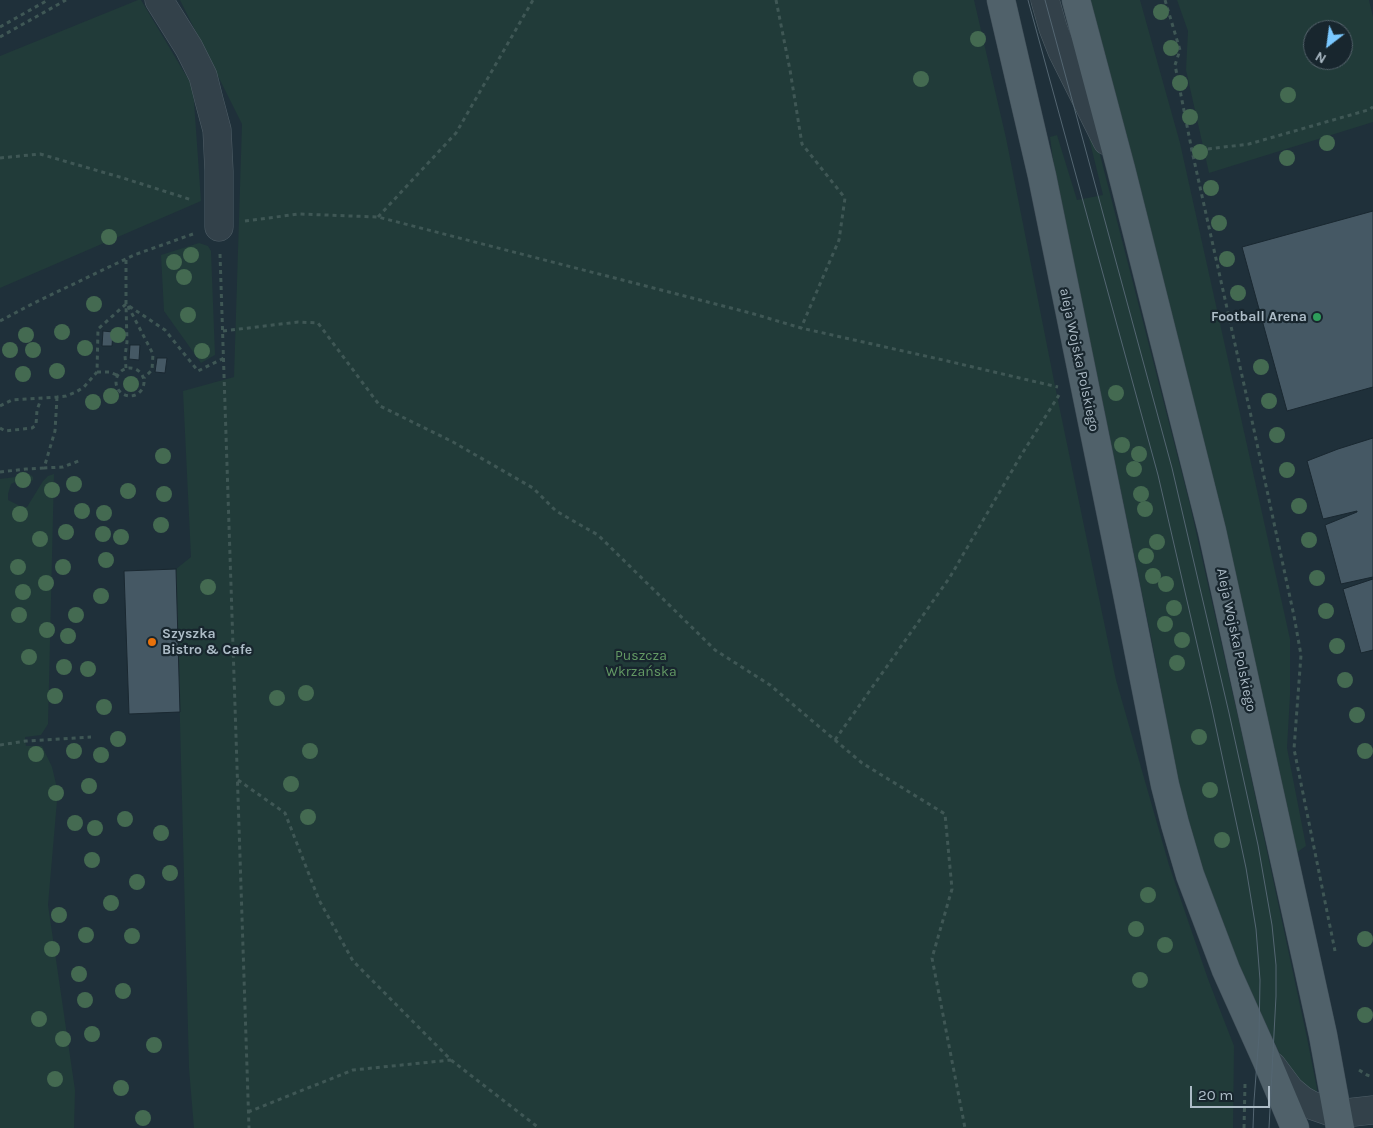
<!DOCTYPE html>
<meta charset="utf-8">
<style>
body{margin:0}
#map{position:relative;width:1373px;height:1128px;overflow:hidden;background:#1f303a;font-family:Karla,sans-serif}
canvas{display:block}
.north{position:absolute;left:1303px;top:20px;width:50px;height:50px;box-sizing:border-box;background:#18262e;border:1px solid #54626b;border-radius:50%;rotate:210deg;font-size:14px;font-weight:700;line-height:20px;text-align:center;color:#adbcc7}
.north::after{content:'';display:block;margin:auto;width:18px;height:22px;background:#7ac8ff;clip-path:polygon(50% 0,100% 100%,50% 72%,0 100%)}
.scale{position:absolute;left:1190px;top:1086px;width:80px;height:22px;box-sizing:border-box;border:2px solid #adbcc7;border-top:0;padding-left:6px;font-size:15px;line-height:18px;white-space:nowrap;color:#adbcc7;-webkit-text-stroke:4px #18262e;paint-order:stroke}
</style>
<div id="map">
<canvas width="1373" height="1128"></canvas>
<div class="north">N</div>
<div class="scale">20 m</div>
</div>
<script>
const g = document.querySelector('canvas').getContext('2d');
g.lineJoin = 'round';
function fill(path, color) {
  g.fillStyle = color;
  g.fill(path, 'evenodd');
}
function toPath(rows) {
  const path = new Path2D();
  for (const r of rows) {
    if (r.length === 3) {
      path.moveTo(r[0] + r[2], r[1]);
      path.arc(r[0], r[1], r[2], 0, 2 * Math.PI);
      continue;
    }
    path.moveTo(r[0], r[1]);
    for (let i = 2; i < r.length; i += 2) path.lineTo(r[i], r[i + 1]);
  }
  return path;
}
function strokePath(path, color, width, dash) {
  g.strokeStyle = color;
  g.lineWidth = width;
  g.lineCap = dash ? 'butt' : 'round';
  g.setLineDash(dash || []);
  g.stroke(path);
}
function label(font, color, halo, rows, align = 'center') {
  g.font = font + ' Karla,sans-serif';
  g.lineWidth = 4.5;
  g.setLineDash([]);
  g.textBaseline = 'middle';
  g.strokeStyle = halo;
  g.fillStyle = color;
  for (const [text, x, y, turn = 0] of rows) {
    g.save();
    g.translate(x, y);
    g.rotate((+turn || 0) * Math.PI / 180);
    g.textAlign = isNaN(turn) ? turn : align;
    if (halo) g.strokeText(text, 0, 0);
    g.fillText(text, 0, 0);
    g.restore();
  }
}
fill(toPath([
 [138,0,141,0,193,87,201,201,0,288,0,56],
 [180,0,974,0,1006,138,1056,391,1116,680,1169,865,1208,979,1234,1046,1233,1128,194,1128,189,1068,176,569,191,557,183,391,234,377,242,124],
 [1090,0,1140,0,1180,143,1290,639,1290,695,1287,748,1306,846,1296,853,1217,495],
 [1177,0,1369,0,1373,17,1373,122,1209,173,1186,70,1188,31],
 [1313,30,1343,30,1343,60,1313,60],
 [1092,133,1098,147,1189,501,1242,735,1307,1038,1317,1089,1316,1095,1297,1090,1237,963,1201,867,1180,792,1152,642,1054,167,1050,137,1057,135,1077,200,1103,195,1088,134],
 [199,243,208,246,211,251,215,355,201,363,164,311,161,255],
 [54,474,48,724,41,735,25,737,26,746,42,746,52,767,57,788,57,801,48,905,75,1090,74,1128,0,1128,0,479,31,475,33,477,33,480,29,483,15,482,11,484,8,494,8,500,20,506,27,507,43,481,48,476]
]), '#213b39');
const building = toPath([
 [1373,211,1373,387,1287,411,1242,247,1373,211],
 [103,331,113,332,112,346,102,346,103,331],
 [130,345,140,345,139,360,129,359,130,345],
 [157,358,167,358,165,373,155,372,157,358],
 [1373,438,1373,577,1341,584,1325,525,1357,512,1357,511,1323,519,1307,461,1338,449,1373,438],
 [176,569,180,712,129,714,124,571,176,569],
 [1373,579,1373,650,1361,653,1343,589,1373,579]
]);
fill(building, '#455864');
strokePath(building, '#1a2831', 1);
const minor = toPath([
 [159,0,189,48,203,76,209,100,217,130,219,171,219,227],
 [1045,0,1053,28,1062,51,1107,141],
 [1272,1066,1290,1090,1302,1100,1311,1105,1337,1114,1373,1110]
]);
const major = toPath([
 [1001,0,1042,176,1126,588,1165,785,1175,824,1190,875,1226,970,1266,1059,1295,1128],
 [1076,0,1121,169,1212,531,1323,1035,1340,1128]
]);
strokePath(minor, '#505f68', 29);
strokePath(major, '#3f4d57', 29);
strokePath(toPath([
 [776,0,790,70,802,144,845,198,839,240,801,328],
 [1165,0,1180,50,1175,65,1192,151,1251,416,1294,616,1301,655,1294,749,1335,951],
 [0,27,48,0],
 [0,37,66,0],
 [1192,151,1249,144,1368,110,1373,107],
 [0,158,40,154,123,178,192,200],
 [378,217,456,133,533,0],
 [245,221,299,214,378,217,754,314,801,328,943,360,1058,387],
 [220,254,249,1128],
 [126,260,126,304,165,330,198,371,224,358],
 [128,306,153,354,152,370,144,378],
 [0,321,34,303,134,255,193,234],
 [223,331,298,322,318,323,380,406,453,442,533,488,556,511,598,535,715,650,770,685,862,763,945,814,952,889,932,958,965,1128],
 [130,382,14],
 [126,368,125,356,127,342,126,304],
 [97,372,109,372,117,375],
 [57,397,55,431,44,468,63,467,81,460],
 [0,406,12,400,57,397,66,396,76,392,84,387,97,372,98,329,126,304],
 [0,428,5,431,32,428,36,425,37,410,41,399],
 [0,472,26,469,44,468],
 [835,740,950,577,1020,457,1059,395],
 [0,745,26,741,91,737],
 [238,780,285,813,319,900,353,961,451,1060,539,1128],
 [1359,1070,1367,1075,1373,1077],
 [248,1112,353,1070,451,1060],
 [1244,1128,1245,1084]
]), '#3f5755', 3, [4, 4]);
strokePath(minor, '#33414a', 28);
strokePath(major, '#50616a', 28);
strokePath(toPath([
 [1028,0,1158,475,1212,709,1246,868,1256,929,1260,980,1259,1036,1254,1101,1253,1128],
 [1045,0,1172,468,1229,713,1258,845,1272,925,1276,965,1276,996,1269,1128]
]), '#546672', 1);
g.fillStyle = '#446a51';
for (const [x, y] of [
 [1161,12],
 [978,39],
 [1171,48],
 [921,79],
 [1180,83],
 [1288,95],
 [1190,117],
 [1327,143],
 [1200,152],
 [1287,158],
 [1211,188],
 [1219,223],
 [109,237],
 [191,255],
 [1227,259],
 [174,262],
 [184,277],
 [1238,293],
 [94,304],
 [188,315],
 [62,332],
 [26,335],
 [118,335],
 [85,348],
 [10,350],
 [33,350],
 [202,351],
 [1261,367],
 [57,371],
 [23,374],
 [131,384],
 [1116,393],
 [111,396],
 [1269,401],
 [93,402],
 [1277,435],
 [1122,445],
 [1139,454],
 [163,456],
 [1134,469],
 [1287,470],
 [23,480],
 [74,484],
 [52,490],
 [128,491],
 [164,494],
 [1141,494],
 [1299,506],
 [1145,509],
 [82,511],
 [104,513],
 [20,514],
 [161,525],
 [66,532],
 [103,534],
 [121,537],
 [40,539],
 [1309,540],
 [1157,542],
 [1146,556],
 [106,560],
 [18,567],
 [63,567],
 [1153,576],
 [1317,578],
 [46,583],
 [1166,584],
 [208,587],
 [23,592],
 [101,596],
 [1174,608],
 [1326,611],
 [19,615],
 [76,615],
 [1165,624],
 [47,630],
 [68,636],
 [1182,640],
 [1337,646],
 [29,657],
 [1177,663],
 [64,667],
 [88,669],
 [1345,680],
 [306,693],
 [55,696],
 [277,698],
 [104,707],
 [1357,715],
 [1199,737],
 [118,739],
 [74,751],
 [310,751],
 [1365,751],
 [36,754],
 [101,755],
 [291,784],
 [89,786],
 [1210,790],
 [56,793],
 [308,817],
 [125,819],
 [75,823],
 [95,828],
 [161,833],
 [1222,840],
 [92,860],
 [170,873],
 [137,882],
 [1148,895],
 [111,903],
 [59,915],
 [1136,929],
 [86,935],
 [132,936],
 [1365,939],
 [1165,945],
 [52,949],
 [79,974],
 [1140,980],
 [123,991],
 [85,1000],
 [1365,1015],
 [39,1019],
 [92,1034],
 [63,1039],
 [154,1045],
 [55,1079],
 [121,1088],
 [143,1118]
]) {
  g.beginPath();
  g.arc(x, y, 8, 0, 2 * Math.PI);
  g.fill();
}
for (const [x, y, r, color] of [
 [1317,317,5,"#2e9e5b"],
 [152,642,5,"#e8710a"]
]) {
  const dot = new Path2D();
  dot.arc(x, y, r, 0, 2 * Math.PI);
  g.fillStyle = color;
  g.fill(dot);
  strokePath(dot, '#18262e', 2);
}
label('bold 14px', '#adbcc7', '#18262e', [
 ["Football Arena",1307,317],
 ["Szyszka",162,634,"left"],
 ["Bistro & Cafe",162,650,"left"]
], 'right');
label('14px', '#adbcc7', '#18262e', [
 ["aleja Wojska Polskiego",1079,360,78],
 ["Aleja Wojska Polskiego",1236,640,78]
]);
label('14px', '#639964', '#18262e', [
 ["Puszcza",641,656],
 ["Wkrzańska",641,672]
]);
</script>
